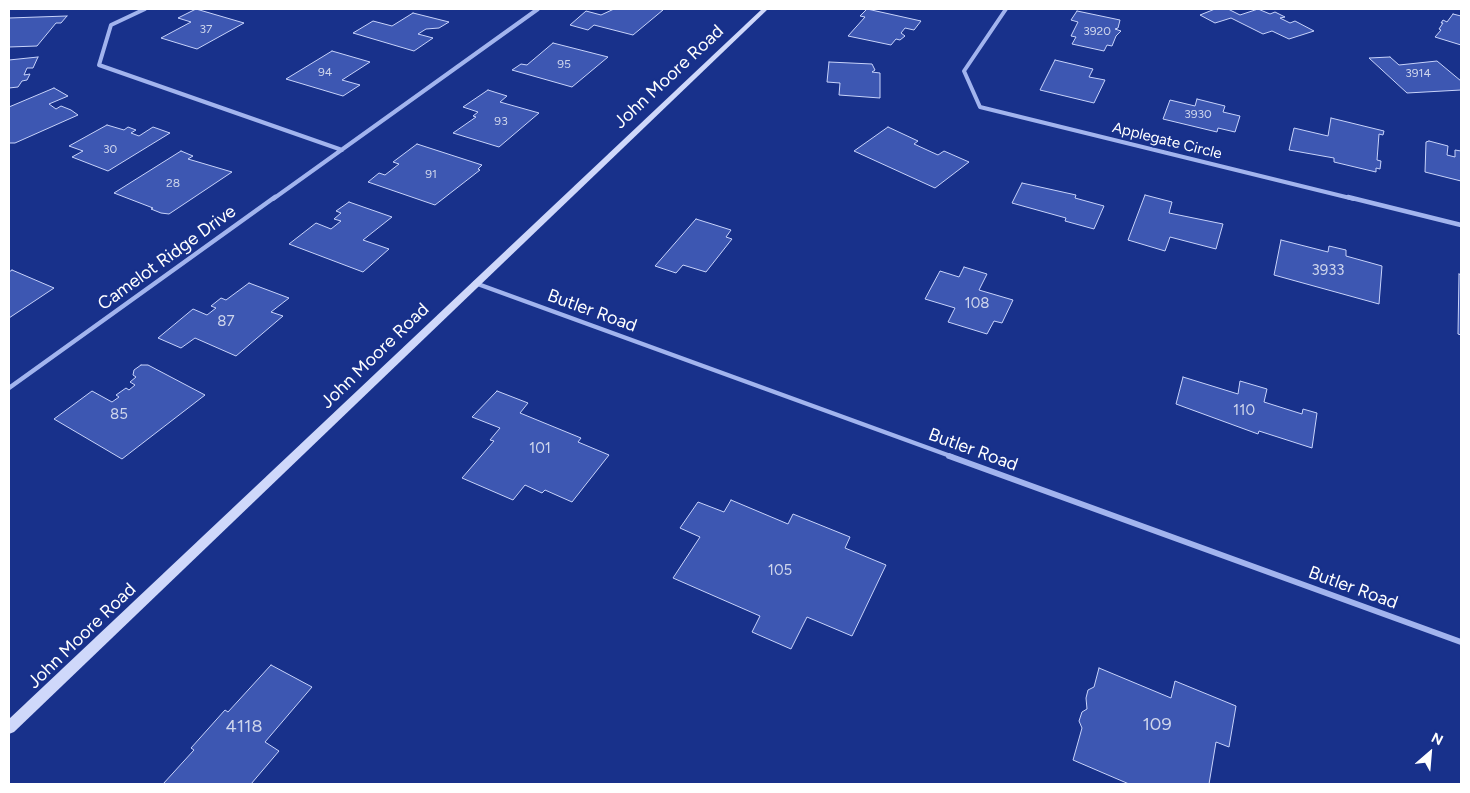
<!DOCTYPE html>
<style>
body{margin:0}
#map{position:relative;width:1470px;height:793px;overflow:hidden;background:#18318b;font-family:Figtree,sans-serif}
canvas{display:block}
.frame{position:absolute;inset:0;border:10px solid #fff;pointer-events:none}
.north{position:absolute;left:1405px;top:728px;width:50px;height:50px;-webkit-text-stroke:4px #18318b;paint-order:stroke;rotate:27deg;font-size:14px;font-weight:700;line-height:20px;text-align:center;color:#fff}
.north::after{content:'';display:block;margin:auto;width:18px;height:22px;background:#fff;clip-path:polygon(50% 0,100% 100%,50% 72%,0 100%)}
</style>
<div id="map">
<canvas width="1470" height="793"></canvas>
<div class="frame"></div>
<div class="north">N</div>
</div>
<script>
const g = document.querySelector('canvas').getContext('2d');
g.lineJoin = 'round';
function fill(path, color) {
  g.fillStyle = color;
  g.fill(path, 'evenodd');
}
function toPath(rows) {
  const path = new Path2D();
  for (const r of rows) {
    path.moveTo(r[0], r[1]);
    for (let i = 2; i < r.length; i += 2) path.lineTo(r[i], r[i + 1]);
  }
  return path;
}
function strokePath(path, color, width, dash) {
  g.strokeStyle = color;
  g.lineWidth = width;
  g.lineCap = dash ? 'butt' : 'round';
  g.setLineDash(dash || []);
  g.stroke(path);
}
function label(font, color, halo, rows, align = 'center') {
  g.font = font + ' Figtree,sans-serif';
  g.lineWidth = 4;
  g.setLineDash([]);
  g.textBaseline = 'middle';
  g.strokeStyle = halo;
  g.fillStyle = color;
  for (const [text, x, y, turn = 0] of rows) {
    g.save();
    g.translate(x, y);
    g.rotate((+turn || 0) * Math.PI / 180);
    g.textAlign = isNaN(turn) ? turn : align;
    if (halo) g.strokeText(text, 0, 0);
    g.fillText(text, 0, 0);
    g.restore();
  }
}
const building = toPath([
 [196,9,244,23,197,49,161,38,191,22,178,18,196,9],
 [614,9,657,9,663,10,633,35,594,25,588,30,570,25,586,11,601,15,614,9],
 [867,9,921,21,914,30,905,28,901,33,905,36,900,40,896,39,891,45,848,36,865,17,860,16,867,9],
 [1215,9,1228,9,1240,15,1258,9,1270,14,1275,12,1285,17,1280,18,1290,23,1295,21,1314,31,1289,39,1272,31,1263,34,1231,18,1215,23,1200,15,1215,9],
 [1077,11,1120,20,1118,28,1115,29,1121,31,1116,36,1112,46,1107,45,1104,51,1072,44,1076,37,1071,36,1078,22,1071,20,1077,11],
 [413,13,449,22,439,28,426,29,418,34,433,38,414,51,353,33,373,21,392,26,413,13],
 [1453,14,1461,16,1461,45,1435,37,1441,30,1439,29,1443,23,1441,23,1443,20,1447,22,1453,14],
 [67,16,61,23,56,23,37,46,9,47,9,18,67,16],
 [553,43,608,57,572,87,512,70,521,64,527,65,553,43],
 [332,51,370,62,342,80,360,85,343,96,286,79,332,51],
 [38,57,33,68,27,68,24,75,30,74,27,80,22,81,18,87,9,88,9,60,38,57],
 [1390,57,1399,65,1437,61,1461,81,1461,90,1407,93,1369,58,1390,57],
 [1055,60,1093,69,1089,77,1105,80,1094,103,1040,90,1055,60],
 [829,62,872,64,875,70,872,72,880,73,880,98,839,95,840,83,827,82,829,62],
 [54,88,68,96,49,104,56,109,61,106,71,110,78,115,15,143,9,143,9,107,54,88],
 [488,90,507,96,500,102,539,113,499,147,453,133,476,117,473,116,478,112,463,107,488,90],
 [1197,99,1225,106,1223,112,1240,116,1235,132,1218,128,1217,132,1163,119,1170,100,1195,106,1197,99],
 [1331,118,1384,131,1383,135,1379,134,1377,160,1381,161,1380,169,1376,168,1376,172,1334,162,1334,158,1289,150,1294,128,1328,136,1331,118],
 [107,125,124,130,128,127,136,130,131,133,139,136,153,127,170,133,108,171,72,157,83,151,69,146,107,125],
 [888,127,918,141,914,144,938,155,944,151,969,162,935,188,854,151,888,127],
 [1429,141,1448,146,1447,155,1455,157,1455,150,1461,151,1461,181,1425,172,1426,142,1429,141],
 [417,144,482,165,478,169,480,170,435,205,368,182,379,173,385,175,399,164,393,162,417,144],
 [181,151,193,156,188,159,232,172,169,214,161,213,151,209,153,208,114,193,181,151],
 [1022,183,1076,195,1075,198,1104,206,1094,229,1065,221,1066,218,1012,203,1022,183],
 [1145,195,1172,202,1169,213,1223,224,1216,249,1170,237,1165,251,1128,240,1145,195],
 [349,202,392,217,363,240,389,249,363,272,289,244,316,223,331,229,341,221,334,219,341,213,336,211,349,202],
 [696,219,731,230,726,237,732,239,706,272,683,265,676,273,655,266,696,219],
 [1281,240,1328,252,1329,246,1346,250,1346,256,1382,266,1379,304,1274,275,1281,240],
 [964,267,987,274,979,290,1013,300,1002,323,994,321,987,334,948,322,955,308,925,299,940,271,959,277,964,267],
 [12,270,54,288,9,318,9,272,12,270],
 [1459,274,1461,275,1461,335,1458,334,1459,274],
 [249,283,289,298,271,312,283,316,236,356,195,338,181,348,158,338,193,309,207,315,216,308,211,306,221,298,226,300,249,283],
 [141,365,148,365,205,395,122,459,54,419,92,391,112,402,119,397,116,395,126,388,129,390,135,385,130,382,136,377,133,375,134,370,141,365],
 [1183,377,1238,394,1240,381,1267,389,1264,402,1302,414,1303,409,1317,413,1312,448,1259,431,1258,434,1176,404,1183,377],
 [497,391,528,403,520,413,581,438,578,442,609,455,572,502,545,490,542,493,525,485,513,500,462,478,494,441,490,440,500,428,472,417,497,391],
 [731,500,788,524,793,514,850,537,845,548,886,565,852,636,807,617,791,649,752,632,760,616,673,578,700,537,680,528,698,502,724,512,731,500],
 [271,665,312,687,265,742,279,751,251,784,163,784,194,750,191,748,225,710,228,712,271,665],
 [1099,668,1171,698,1175,681,1236,706,1229,747,1216,742,1209,784,1129,784,1073,760,1082,728,1079,721,1082,712,1087,709,1086,698,1088,690,1094,687,1099,668]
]);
fill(building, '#3d57b2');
strokePath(building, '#c8d3fa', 1);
strokePath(toPath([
 [145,9,111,25,99,65,342,150],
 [1006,9,964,71,980,107,1354,199],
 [273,199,538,9]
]), '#a2b4ee', 4);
strokePath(toPath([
 [1348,197,1461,225],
 [475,283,953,457],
 [9,388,275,197]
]), '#a2b4ee', 4.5);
strokePath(toPath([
 [949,456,1461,642]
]), '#a2b4ee', 6);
fill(toPath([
 [762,9,768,9,14,732,9,734,9,719,762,9]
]), '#cfd8fa');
label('12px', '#ced5ec', null, [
 ["37",206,29],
 ["3920",1097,31],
 ["95",564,64],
 ["94",325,72],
 ["3914",1418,73],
 ["3930",1198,114],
 ["93",501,121],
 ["30",110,149],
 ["91",431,174],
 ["28",173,183]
]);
label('15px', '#fff', '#18318b', [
 ["Applegate Circle",1167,141,14]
]);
label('15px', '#ced5ec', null, [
 ["3933",1328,271],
 ["108",977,304],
 ["87",226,322],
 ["110",1244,411],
 ["85",119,415],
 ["101",540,449],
 ["105",780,571]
]);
label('18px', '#fff', '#18318b', [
 ["John Moore Road",669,77,-43],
 ["Camelot Ridge Drive",167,258,-36],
 ["Butler Road",592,311,20],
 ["John Moore Road",375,356,-44],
 ["Butler Road",973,450,20],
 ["Butler Road",1353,588,20],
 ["John Moore Road",82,636,-44]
]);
label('18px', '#ced5ec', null, [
 ["109",1157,725],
 ["4118",244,727]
]);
</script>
